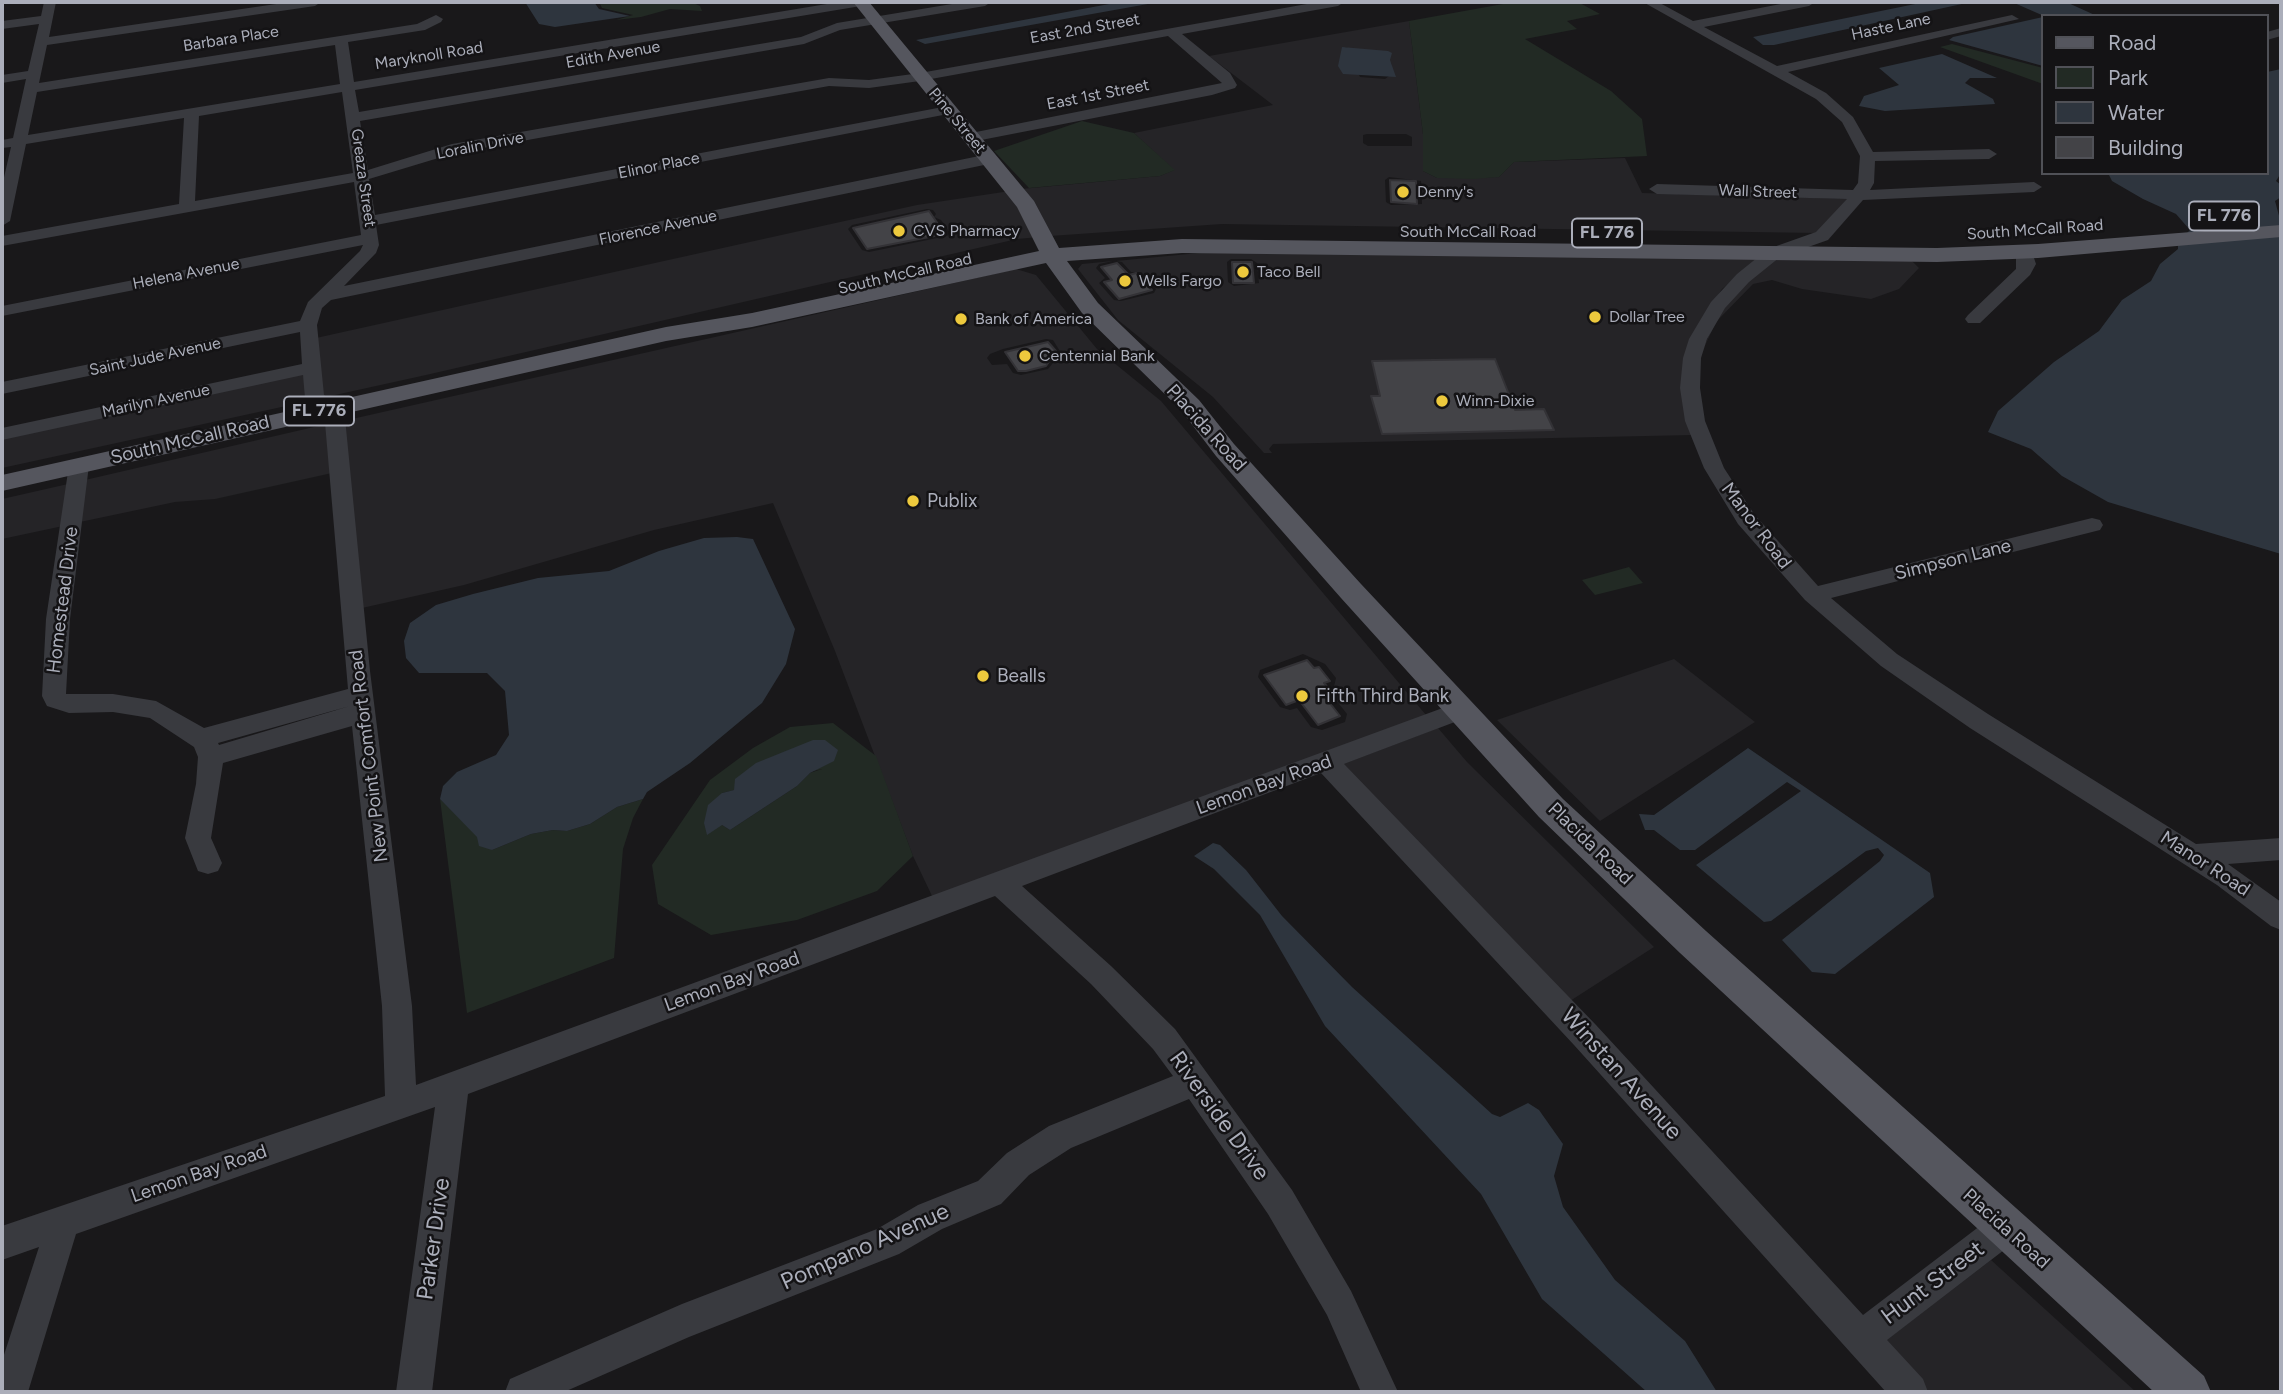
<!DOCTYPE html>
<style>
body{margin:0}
#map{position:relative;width:2283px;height:1394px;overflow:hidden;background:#19181a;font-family:Figtree,sans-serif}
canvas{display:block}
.frame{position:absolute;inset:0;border:4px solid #abaeba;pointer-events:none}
.legend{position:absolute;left:2041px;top:14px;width:228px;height:161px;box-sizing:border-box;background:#141315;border:2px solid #505157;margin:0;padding:9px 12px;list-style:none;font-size:21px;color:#abaeba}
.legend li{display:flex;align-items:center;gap:14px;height:35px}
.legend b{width:35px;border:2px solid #505157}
</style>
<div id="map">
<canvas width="2283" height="1394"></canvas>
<div class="frame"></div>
<ul class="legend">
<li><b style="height:9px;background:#55565e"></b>Road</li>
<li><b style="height:19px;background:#222a24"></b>Park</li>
<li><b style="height:19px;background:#2e353e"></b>Water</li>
<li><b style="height:19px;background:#434347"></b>Building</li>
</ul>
</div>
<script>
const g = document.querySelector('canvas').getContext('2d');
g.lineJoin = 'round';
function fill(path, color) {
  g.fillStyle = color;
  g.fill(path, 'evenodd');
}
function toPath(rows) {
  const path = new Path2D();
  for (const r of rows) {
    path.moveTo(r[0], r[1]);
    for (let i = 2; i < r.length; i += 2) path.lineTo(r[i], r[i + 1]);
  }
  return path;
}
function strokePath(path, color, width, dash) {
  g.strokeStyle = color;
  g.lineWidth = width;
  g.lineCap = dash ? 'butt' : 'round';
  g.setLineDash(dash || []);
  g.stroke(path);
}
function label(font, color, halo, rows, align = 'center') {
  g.font = font + ' Figtree,sans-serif';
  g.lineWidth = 5;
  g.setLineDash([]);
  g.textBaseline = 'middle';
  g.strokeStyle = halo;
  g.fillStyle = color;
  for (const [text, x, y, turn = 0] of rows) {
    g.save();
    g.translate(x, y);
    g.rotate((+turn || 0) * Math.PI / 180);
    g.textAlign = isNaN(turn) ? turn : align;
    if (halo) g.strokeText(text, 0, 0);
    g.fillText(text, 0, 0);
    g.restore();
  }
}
fill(toPath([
 [1409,21,1423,134,1423,171,1437,178,1499,177,1514,162,1625,158,1642,193,1849,199,1817,233,1222,224,1050,236,1021,189,1160,176,1174,170,1134,133,1273,105,1209,56],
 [1345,47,1391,63,1393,73,1385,79,1360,77],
 [1367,134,1406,134,1412,137,1412,146,1368,146,1363,143,1363,135],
 [1389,177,1421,181,1422,204,1391,205,1386,202,1385,180],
 [1010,191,1039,237,1017,239,426,375,326,397,322,395,316,338,917,205],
 [927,209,933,210,936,214,934,217,941,220,950,233,947,236,869,252,862,250,848,229,852,225],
 [1209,252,1761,256,1722,289,1691,337,1693,435,1273,444,1269,449,1272,453,1264,453,1213,397,1118,320,1078,269,1082,264,1113,261,1099,264,1096,268,1105,278,1099,283,1114,300,1121,301,1154,293,1156,289,1141,272,1131,272,1122,262,1116,261],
 [1231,259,1251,259,1257,263,1259,283,1234,286,1228,282,1227,262],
 [1779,256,1909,258,1919,268,1899,289,1871,299,1802,289,1772,280,1753,284,1716,322,1703,350,1713,325,1723,309,1749,280],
 [1016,269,1036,275,1097,349,1161,401,1426,715,933,898,913,856,835,651,773,503,654,530,464,585,362,608,343,421],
 [1046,339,1053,340,1061,353,1048,369,1021,375,1013,373,1007,364,992,365,987,358,990,354,1003,349],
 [1303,654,1325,664,1336,678,1332,695,1347,714,1345,722,1322,730,1311,727,1297,708,1290,710,1280,707,1258,677,1260,670],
 [303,373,309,401,2,468,2,438],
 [327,424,332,473,215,499,175,502,80,522,85,480],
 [68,484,63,526,2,539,2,499],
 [1674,659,1755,722,1600,821,1497,720],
 [1438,728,1467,762,1654,947,1570,1001,1341,765],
 [1991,1260,2136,1392,1925,1392,1881,1344]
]), '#252427');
fill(toPath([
 [599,2,691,2,700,6,702,11,670,9,641,17,616,20,633,15,602,8],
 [1514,2,1578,2,1600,14,1567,21,1577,29,1525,39,1611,91,1642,119,1647,156,1514,162,1499,177,1474,179,1437,178,1423,171,1423,134,1409,21],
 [1952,44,2043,68,2043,84,1940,47],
 [1082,121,1134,133,1175,170,1160,176,1029,188,994,151],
 [1629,567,1643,583,1595,595,1582,580],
 [833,723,876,756,913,856,877,891,797,920,711,935,658,904,652,865,710,780,753,748,790,727],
 [822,769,810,773,797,786,730,830,722,825,722,793],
 [440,799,492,850,531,834,553,830,567,831,590,824,617,807,643,799,633,818,623,849,614,958,467,1013]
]), '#222a24');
fill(toPath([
 [525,2,594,2,599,9,630,16,555,27,539,24],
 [1120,2,1159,2,925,44,916,40],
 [1925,2,1971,2,1774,45,1763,45,1753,37],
 [2012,2,2066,2,2097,16,2044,16],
 [2043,17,2043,66,1949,40,1953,37],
 [1342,47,1388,51,1392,53,1390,60,1396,77,1343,74,1338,66],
 [1942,54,1997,78,1970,78,1965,83,1993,99,1995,104,1885,111,1859,106,1864,96,1899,85,1879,68],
 [2281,69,2281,173,2276,181,2281,185,2281,197,2275,201,2281,223,2281,554,2108,502,2062,476,2031,449,1988,432,1998,411,2054,362,2099,331,2122,300,2151,281,2160,264,2178,249,2178,242,2190,230,2176,214,2143,199,2112,181,2108,173,2267,173,2267,72],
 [737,537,753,539,795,629,786,664,762,703,690,763,647,792,643,799,617,807,590,824,567,831,553,830,531,834,492,850,479,846,477,837,440,799,443,786,457,772,496,755,509,735,505,691,487,673,419,673,406,658,404,641,410,623,436,605,473,594,538,578,609,571,659,551,704,538],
 [813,740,825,740,838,750,834,761,810,773,797,786,730,830,722,825,707,835,704,823,708,805,722,793,734,790,735,779,756,763],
 [1748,748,1930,873,1934,897,1835,974,1812,972,1782,940,1880,861,1884,855,1878,848,1866,851,1771,921,1764,922,1696,865,1801,791,1787,782,1695,850,1680,850,1654,830,1645,830,1639,814,1654,815],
 [1213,843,1220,845,1246,870,1282,916,1352,987,1492,1114,1500,1117,1528,1103,1539,1110,1563,1144,1554,1176,1563,1207,1615,1280,1685,1341,1717,1392,1647,1392,1542,1299,1481,1194,1325,1026,1260,915,1214,869,1194,856]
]), '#2e353e');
const building = toPath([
 [1390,180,1416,181,1417,204,1391,202,1390,180],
 [929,211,945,234,867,249,853,228,929,211],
 [1232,262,1252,262,1254,283,1233,283,1232,262],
 [1117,263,1129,275,1136,273,1152,290,1119,299,1104,282,1112,280,1101,267,1117,263],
 [1048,342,1056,351,1046,366,1026,371,1018,371,1005,352,1048,342],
 [1495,359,1515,410,1544,409,1554,430,1382,434,1371,396,1380,396,1372,361,1495,359],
 [1307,660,1314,668,1319,667,1330,681,1324,683,1329,689,1321,692,1340,716,1318,725,1299,700,1286,705,1264,675,1307,660]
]);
fill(building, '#434347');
strokePath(building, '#333236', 2);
fill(toPath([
 [44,2,56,2,49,37,290,2,321,2,315,6,47,45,39,83,417,24,436,15,443,19,441,22,425,30,348,42,354,82,839,2,867,2,861,6,355,90,359,112,801,37,837,23,964,2,991,2,985,6,840,30,804,44,360,121,368,170,452,144,829,78,869,80,920,73,1318,2,1344,2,1338,6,1182,34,1230,73,1237,85,1235,88,1212,95,971,142,963,137,966,134,1222,83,1168,36,920,81,869,88,829,86,455,153,369,179,375,215,948,106,955,110,948,114,376,225,379,245,376,253,344,286,989,154,997,159,989,164,331,300,322,308,317,325,324,395,344,408,370,671,412,1006,416,1085,1459,702,1468,705,1471,711,1468,717,1344,764,1596,1025,1863,1315,1993,1216,2005,1211,2017,1216,2022,1228,2017,1240,1887,1340,1923,1379,1928,1392,1886,1392,1574,1045,1321,773,1022,886,1111,966,1175,1029,1292,1190,1351,1291,1398,1392,1361,1392,1327,1315,1268,1214,1189,1099,1071,1148,1029,1175,1001,1204,942,1229,899,1254,689,1337,564,1392,505,1392,510,1379,682,1304,877,1229,918,1205,978,1181,1007,1153,1049,1126,1173,1076,1153,1049,1091,984,995,896,468,1094,432,1392,396,1392,435,1107,76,1234,28,1392,2,1392,2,1361,39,1247,2,1260,2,1226,385,1096,382,1006,352,726,223,763,211,838,222,863,218,871,208,874,198,871,185,838,196,784,198,757,194,747,150,718,113,712,69,713,47,706,42,696,46,619,69,465,79,459,89,465,70,619,66,694,113,694,156,701,204,728,348,689,324,411,305,398,303,375,2,440,2,428,302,364,300,332,2,394,2,382,300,321,308,302,360,251,363,245,2,316,2,306,361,235,354,182,2,246,2,236,179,204,184,118,26,144,10,221,2,226,2,186,11,147,2,148,2,140,13,138,26,79,2,83,2,75,28,71,39,24,2,29,2,21,41,16,44,2],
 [335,45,340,84,28,135,37,92,335,45],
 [342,92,353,173,195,201,199,116,342,92],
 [350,706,219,745,218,743,350,706],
 [1643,2,1658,2,1693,21,1791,2,1815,2,1809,6,1704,27,1777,66,2012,15,2019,19,1788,72,1826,93,1853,117,1873,152,1989,149,1997,154,1989,159,1875,161,1874,183,1870,190,2034,182,2042,187,2034,192,1863,200,1828,240,1780,257,1749,282,1725,308,1707,339,1701,358,1700,388,1705,421,1724,468,1754,514,1818,586,2092,518,2100,520,2103,525,2100,530,1831,598,1897,654,1988,714,2196,844,2281,838,2281,860,2228,864,2281,902,2281,930,2271,926,2217,885,1970,728,1881,666,1805,600,1738,524,1704,468,1685,421,1680,388,1683,358,1689,339,1711,302,1737,274,1768,249,1816,232,1847,199,1657,194,1649,189,1657,184,1853,190,1858,183,1860,156,1842,122,1816,99,1643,2],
 [2281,28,2281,36,2267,40,2267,32,2281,28],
 [2024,247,2032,252,2036,264,2030,275,1980,323,1968,323,1965,319,1968,315,2016,269,2016,252,2024,247]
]), '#393a3f');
fill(toPath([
 [853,2,869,2,1034,201,1059,248,1182,239,1937,248,2038,244,2281,225,2281,237,2038,258,1937,262,1182,253,1067,261,1098,303,1199,400,1234,444,1361,584,1563,799,1706,931,2204,1376,2211,1392,2154,1392,1680,953,1539,817,1341,598,1216,456,1181,410,1082,313,1046,263,752,327,666,341,2,491,2,475,666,327,752,313,1039,251,1017,207,853,2]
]), '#55565e');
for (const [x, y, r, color] of [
 [1403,192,7,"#edc93d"],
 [899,231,7,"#edc93d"],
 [1243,272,7,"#edc93d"],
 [1125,281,7,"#edc93d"],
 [1595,317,7,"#edc93d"],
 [961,319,7,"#edc93d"],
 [1025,356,7,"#edc93d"],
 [1442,401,7,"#edc93d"],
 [913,501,7,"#edc93d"],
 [983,676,7,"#edc93d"],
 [1302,696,7,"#edc93d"]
]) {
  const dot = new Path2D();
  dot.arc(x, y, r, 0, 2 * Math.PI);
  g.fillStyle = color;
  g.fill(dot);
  strokePath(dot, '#141315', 2.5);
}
label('16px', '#abaeba', '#141315', [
 ["Haste Lane",1891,27,-12],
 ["East 2nd Street",1085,29,-10],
 ["Barbara Place",231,39,-9],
 ["Edith Avenue",613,55,-10],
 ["Maryknoll Road",429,56,-9],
 ["East 1st Street",1098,95,-11],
 ["Pine Street",957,121,50],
 ["Loralin Drive",480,146,-11],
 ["Elinor Place",659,166,-11],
 ["Greaza Street",363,178,82],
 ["Wall Street",1758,192,2],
 ["Florence Avenue",658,228,-12],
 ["South McCall Road",2035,230,-4],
 ["South McCall Road",1468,232],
 ["Helena Avenue",186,274,-11],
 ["South McCall Road",905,274,-13],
 ["Saint Jude Avenue",155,357,-12],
 ["Marilyn Avenue",156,401,-12]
]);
label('16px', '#abaeba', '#141315', [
 ["Denny's",1417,192],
 ["CVS Pharmacy",913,231],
 ["Taco Bell",1257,272],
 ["Wells Fargo",1139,281],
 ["Dollar Tree",1609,317],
 ["Bank of America",975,319],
 ["Centennial Bank",1039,356],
 ["Winn-Dixie",1456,401]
], 'left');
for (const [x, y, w] of [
 [2224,216,70],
 [1607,233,70],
 [319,411,70]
]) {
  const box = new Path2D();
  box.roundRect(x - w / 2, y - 14.5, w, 29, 5);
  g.fillStyle = '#141315';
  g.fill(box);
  strokePath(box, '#abaeba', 2);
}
label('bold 18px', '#abaeba', null, [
 ["FL 776",2224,216],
 ["FL 776",1607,233],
 ["FL 776",319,411]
]);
label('19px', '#abaeba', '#141315', [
 ["Placida Road",1206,428,48],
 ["South McCall Road",190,440,-13],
 ["Manor Road",1756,526,53],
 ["Simpson Lane",1953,560,-14],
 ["Homestead Drive",63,600,-83],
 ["New Point Comfort Road",369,756,-97],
 ["Lemon Bay Road",1264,785,-20],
 ["Placida Road",1590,844,44],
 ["Manor Road",2205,864,33],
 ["Lemon Bay Road",732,982,-20],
 ["Lemon Bay Road",199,1174,-19],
 ["Placida Road",2006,1229,42]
]);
label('19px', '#abaeba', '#141315', [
 ["Publix",927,501],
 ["Bealls",997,676],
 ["Fifth Third Bank",1316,696]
], 'left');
label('23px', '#abaeba', '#141315', [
 ["Winstan Avenue",1621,1074,48],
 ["Riverside Drive",1219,1116,54],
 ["Parker Drive",434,1239,-82],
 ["Pompano Avenue",865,1247,-24],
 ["Hunt Street",1933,1283,-37]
]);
</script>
